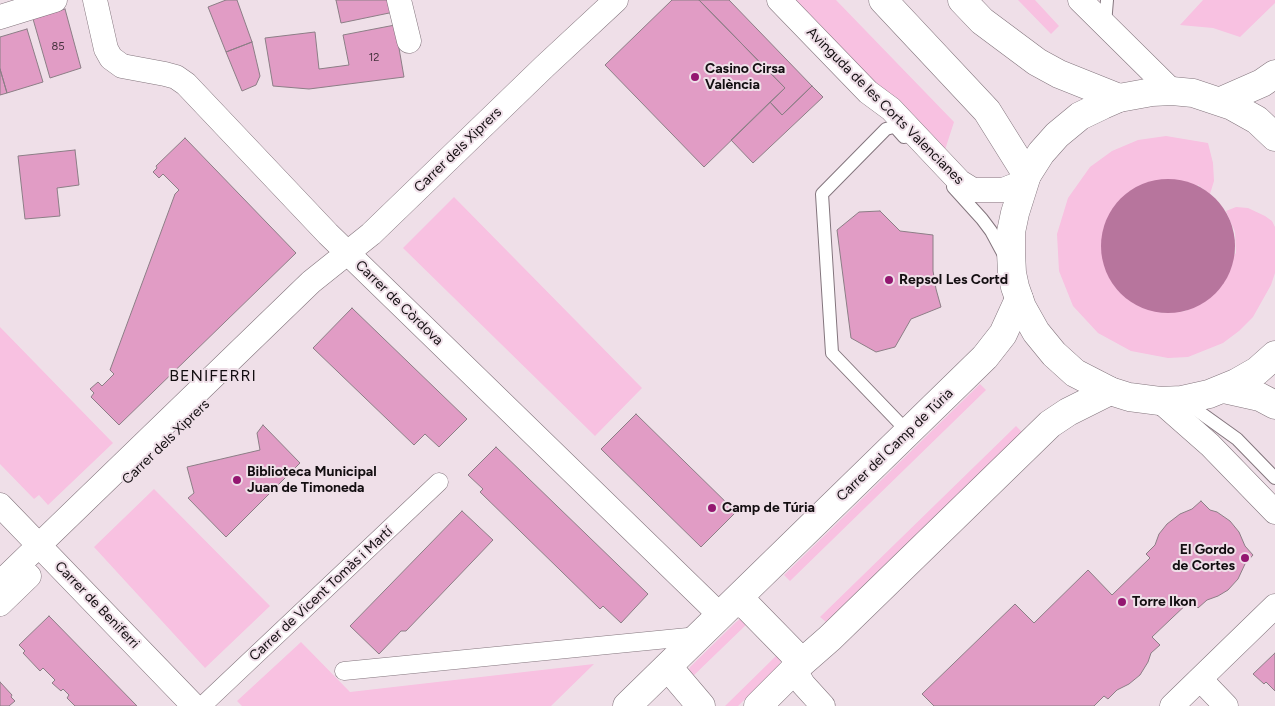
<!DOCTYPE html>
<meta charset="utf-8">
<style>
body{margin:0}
canvas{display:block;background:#efdfe8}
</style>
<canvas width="1275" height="706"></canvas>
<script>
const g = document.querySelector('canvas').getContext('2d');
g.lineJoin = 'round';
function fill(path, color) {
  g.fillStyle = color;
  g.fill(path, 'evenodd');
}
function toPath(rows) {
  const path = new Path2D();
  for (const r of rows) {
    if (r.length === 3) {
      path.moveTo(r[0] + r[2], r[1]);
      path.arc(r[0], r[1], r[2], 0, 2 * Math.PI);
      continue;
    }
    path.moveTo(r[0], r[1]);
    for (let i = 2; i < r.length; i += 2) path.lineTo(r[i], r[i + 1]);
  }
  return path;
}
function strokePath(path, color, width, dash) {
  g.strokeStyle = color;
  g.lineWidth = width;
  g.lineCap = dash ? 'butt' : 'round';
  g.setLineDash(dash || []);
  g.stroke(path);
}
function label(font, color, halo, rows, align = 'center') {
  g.font = font + ' Figtree,sans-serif';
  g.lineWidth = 4;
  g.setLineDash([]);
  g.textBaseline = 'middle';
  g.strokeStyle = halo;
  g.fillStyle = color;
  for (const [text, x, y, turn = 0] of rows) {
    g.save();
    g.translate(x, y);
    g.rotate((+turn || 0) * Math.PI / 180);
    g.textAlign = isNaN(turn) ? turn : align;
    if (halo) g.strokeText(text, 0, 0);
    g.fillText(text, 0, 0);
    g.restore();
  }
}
fill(toPath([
 [791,0,836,0,954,122,943,156],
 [1018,0,1035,0,1059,26,1051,34],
 [1203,0,1275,0,1275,3,1240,37,1213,28,1180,25],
 [1166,136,1208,143,1213,163,1214,181,1210,194,1198,185,1143,308,1164,313,1186,311,1236,253,1235,232,1226,211,1236,207,1248,208,1265,216,1272,221,1275,227,1275,273,1271,285,1253,317,1239,331,1223,343,1188,357,1168,358,1131,351,1098,333,1073,306,1059,271,1057,234,1068,198,1090,167,1112,151,1138,140],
 [454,197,642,388,595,436,403,248],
 [0,327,113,443,48,505,39,495,34,499,0,464],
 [980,384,986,390,790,581,784,575],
 [1016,426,1022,432,826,622,820,617],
 [154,489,270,606,205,668,94,547],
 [740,619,748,623,690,679,688,673,690,667,736,622],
 [301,642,350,692,594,664,551,706,242,706,237,701],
 [778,654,781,661,778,667,738,706,725,706]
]), '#f8c1e1');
fill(toPath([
 [1168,246,67]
]), '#b7759d');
const building = toPath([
 [226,0,237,0,252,42,226,52,208,7,226,0],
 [336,0,391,0,394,12,341,23,336,0],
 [672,0,699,0,785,88,704,167,605,65,672,0],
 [699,0,729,0,812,86,782,115,770,102,785,88,699,0],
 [65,9,81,68,50,78,33,19,65,9],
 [395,25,404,77,309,89,273,86,265,38,315,32,319,69,349,65,343,35,395,25],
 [27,29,43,82,7,93,0,69,0,37,27,29],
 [252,42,260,76,256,85,242,91,226,52,252,42],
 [0,69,7,93,0,95,0,69],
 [812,86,823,97,753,163,731,140,770,102,782,115,812,86],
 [185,138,296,253,119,425,91,397,94,393,90,389,98,382,102,386,114,374,110,370,175,194,179,190,163,174,159,178,153,172,157,168,156,166,185,138],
 [75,150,79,185,57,188,60,216,25,219,18,156,75,150],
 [880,211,900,231,933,235,933,271,936,289,941,307,911,319,895,347,876,352,851,338,837,230,859,212,880,211],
 [352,308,467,419,439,447,425,434,414,445,313,348,352,308],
 [636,414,736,512,701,547,601,449,636,414],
 [263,425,300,463,226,537,188,498,194,493,187,467,260,450,257,433,263,425],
 [496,447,648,594,621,623,603,606,600,609,480,492,483,489,468,475,496,447],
 [1201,501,1210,510,1217,512,1230,521,1239,532,1245,546,1253,555,1245,564,1238,579,1228,590,1218,596,1207,600,1198,608,1191,600,1152,637,1160,645,1151,653,1148,662,1140,675,1129,684,1117,690,1108,699,1104,696,1094,706,934,706,922,694,1015,604,1034,623,1088,570,1112,595,1150,558,1146,554,1155,545,1159,534,1167,524,1180,514,1192,509,1201,501],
 [462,511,493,540,406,631,401,631,379,654,350,626,462,511],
 [49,616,137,706,75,706,67,698,69,695,63,689,61,691,52,683,55,680,43,668,40,671,23,653,25,651,19,645,49,616],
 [1275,653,1275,691,1266,682,1264,684,1253,674,1275,653],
 [0,682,12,695,11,697,15,701,9,706,0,706,0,682]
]);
fill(building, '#e19cc5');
strokePath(building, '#8c7e86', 1);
const service = toPath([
 [1105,24,1107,0],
 [904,137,896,128,893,127,886,129,822,194,832,353,908,432],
 [953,187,982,219,991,231,1005,257],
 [1184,401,1237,439,1275,478]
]);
const pedestrian = toPath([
 [344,671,698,636],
 [202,706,439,482]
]);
const minor = toPath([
 [95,0,106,49,111,58,122,66,165,74,176,77,186,84,328,234,720,615],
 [399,0,409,41],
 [779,0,868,92,891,109,960,182,973,190,1003,190,1018,184,1027,177],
 [1080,0,1172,91],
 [0,17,55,0],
 [1160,401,1210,445,1275,512],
 [0,505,194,706],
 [0,583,311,282,371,234,545,66,616,0],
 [0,604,29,576],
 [795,670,803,684,823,706],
 [1200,679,1226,706],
 [1172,706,1275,606]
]);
const tertiary = toPath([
 [1221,101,1262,83,1275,74]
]);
const secondary = toPath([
 [734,602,742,603,748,607,794,654,798,666],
 [672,663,673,673,701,706],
 [627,706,985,357,1003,334,1019,299],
 [758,706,798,666,830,638,1050,424,1068,412,1110,391]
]);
const primary = toPath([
 [1275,137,1257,120,1232,106,1193,93,1172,91,1152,92,1119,98,1103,105,1080,116,1057,135,1041,153,1027,175,1015,213,1011,232,1011,252,1012,273,1015,287,1022,307,1036,332,1054,354,1075,373,1110,391,1129,397,1160,401,1182,400,1209,394,1236,383,1257,371,1275,355],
 [1224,389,1260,397,1275,405]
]);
const trunk = toPath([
 [883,0,987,111,1027,175],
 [962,0,982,21,1037,62,1059,74,1119,98]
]);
strokePath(service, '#83757d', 14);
strokePath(pedestrian, '#83757d', 19);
strokePath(minor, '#83757d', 25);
strokePath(tertiary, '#83757d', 29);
strokePath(secondary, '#83757d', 29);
strokePath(primary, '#83757d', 29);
strokePath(trunk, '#83757d', 29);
strokePath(service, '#fff', 12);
strokePath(pedestrian, '#fff', 18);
strokePath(minor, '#fff', 24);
strokePath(tertiary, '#fff', 28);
strokePath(secondary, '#fff', 28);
strokePath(primary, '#fff', 28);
strokePath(trunk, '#fff', 28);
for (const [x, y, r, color] of [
 [695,77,5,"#941771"],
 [889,280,5,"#941771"],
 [237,480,5,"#941771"],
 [712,508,5,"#941771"],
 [1245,558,5,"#941771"],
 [1122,602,5,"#941771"]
]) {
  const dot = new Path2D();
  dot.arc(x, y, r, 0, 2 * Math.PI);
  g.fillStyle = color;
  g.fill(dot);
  strokePath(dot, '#efdfe8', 2);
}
label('11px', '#46323e', null, [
 ["85",58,47],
 ["12",374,58]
]);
label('bold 14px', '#130e11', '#efdfe8', [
 ["Casino Cirsa",705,69],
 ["València",705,85],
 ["Repsol Les Cortd",899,280],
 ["Biblioteca Municipal",247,472],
 ["Juan de Timoneda",247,488],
 ["Camp de Túria",722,508],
 ["El Gordo",1235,550,"right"],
 ["de Cortes",1235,566,"right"],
 ["Torre Ikon",1132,602]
], 'left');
label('14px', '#130e11', '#efdfe8', [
 ["Avinguda de les Corts Valencianes",885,106,45],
 ["Carrer dels Xiprers",458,150,-44],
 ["Carrer de Còrdova",399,303,44],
 ["Carrer dels Xiprers",166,442,-44],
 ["Carrer del Camp de Túria",895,445,-44],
 ["Carrer de Vicent Tomàs i Martí",321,594,-43],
 ["Carrer de Beniferri",97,605,46]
]);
g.letterSpacing = '1px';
label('16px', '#130e11', '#efdfe8', [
 ["BENIFERRI",213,376]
]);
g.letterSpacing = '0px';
</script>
